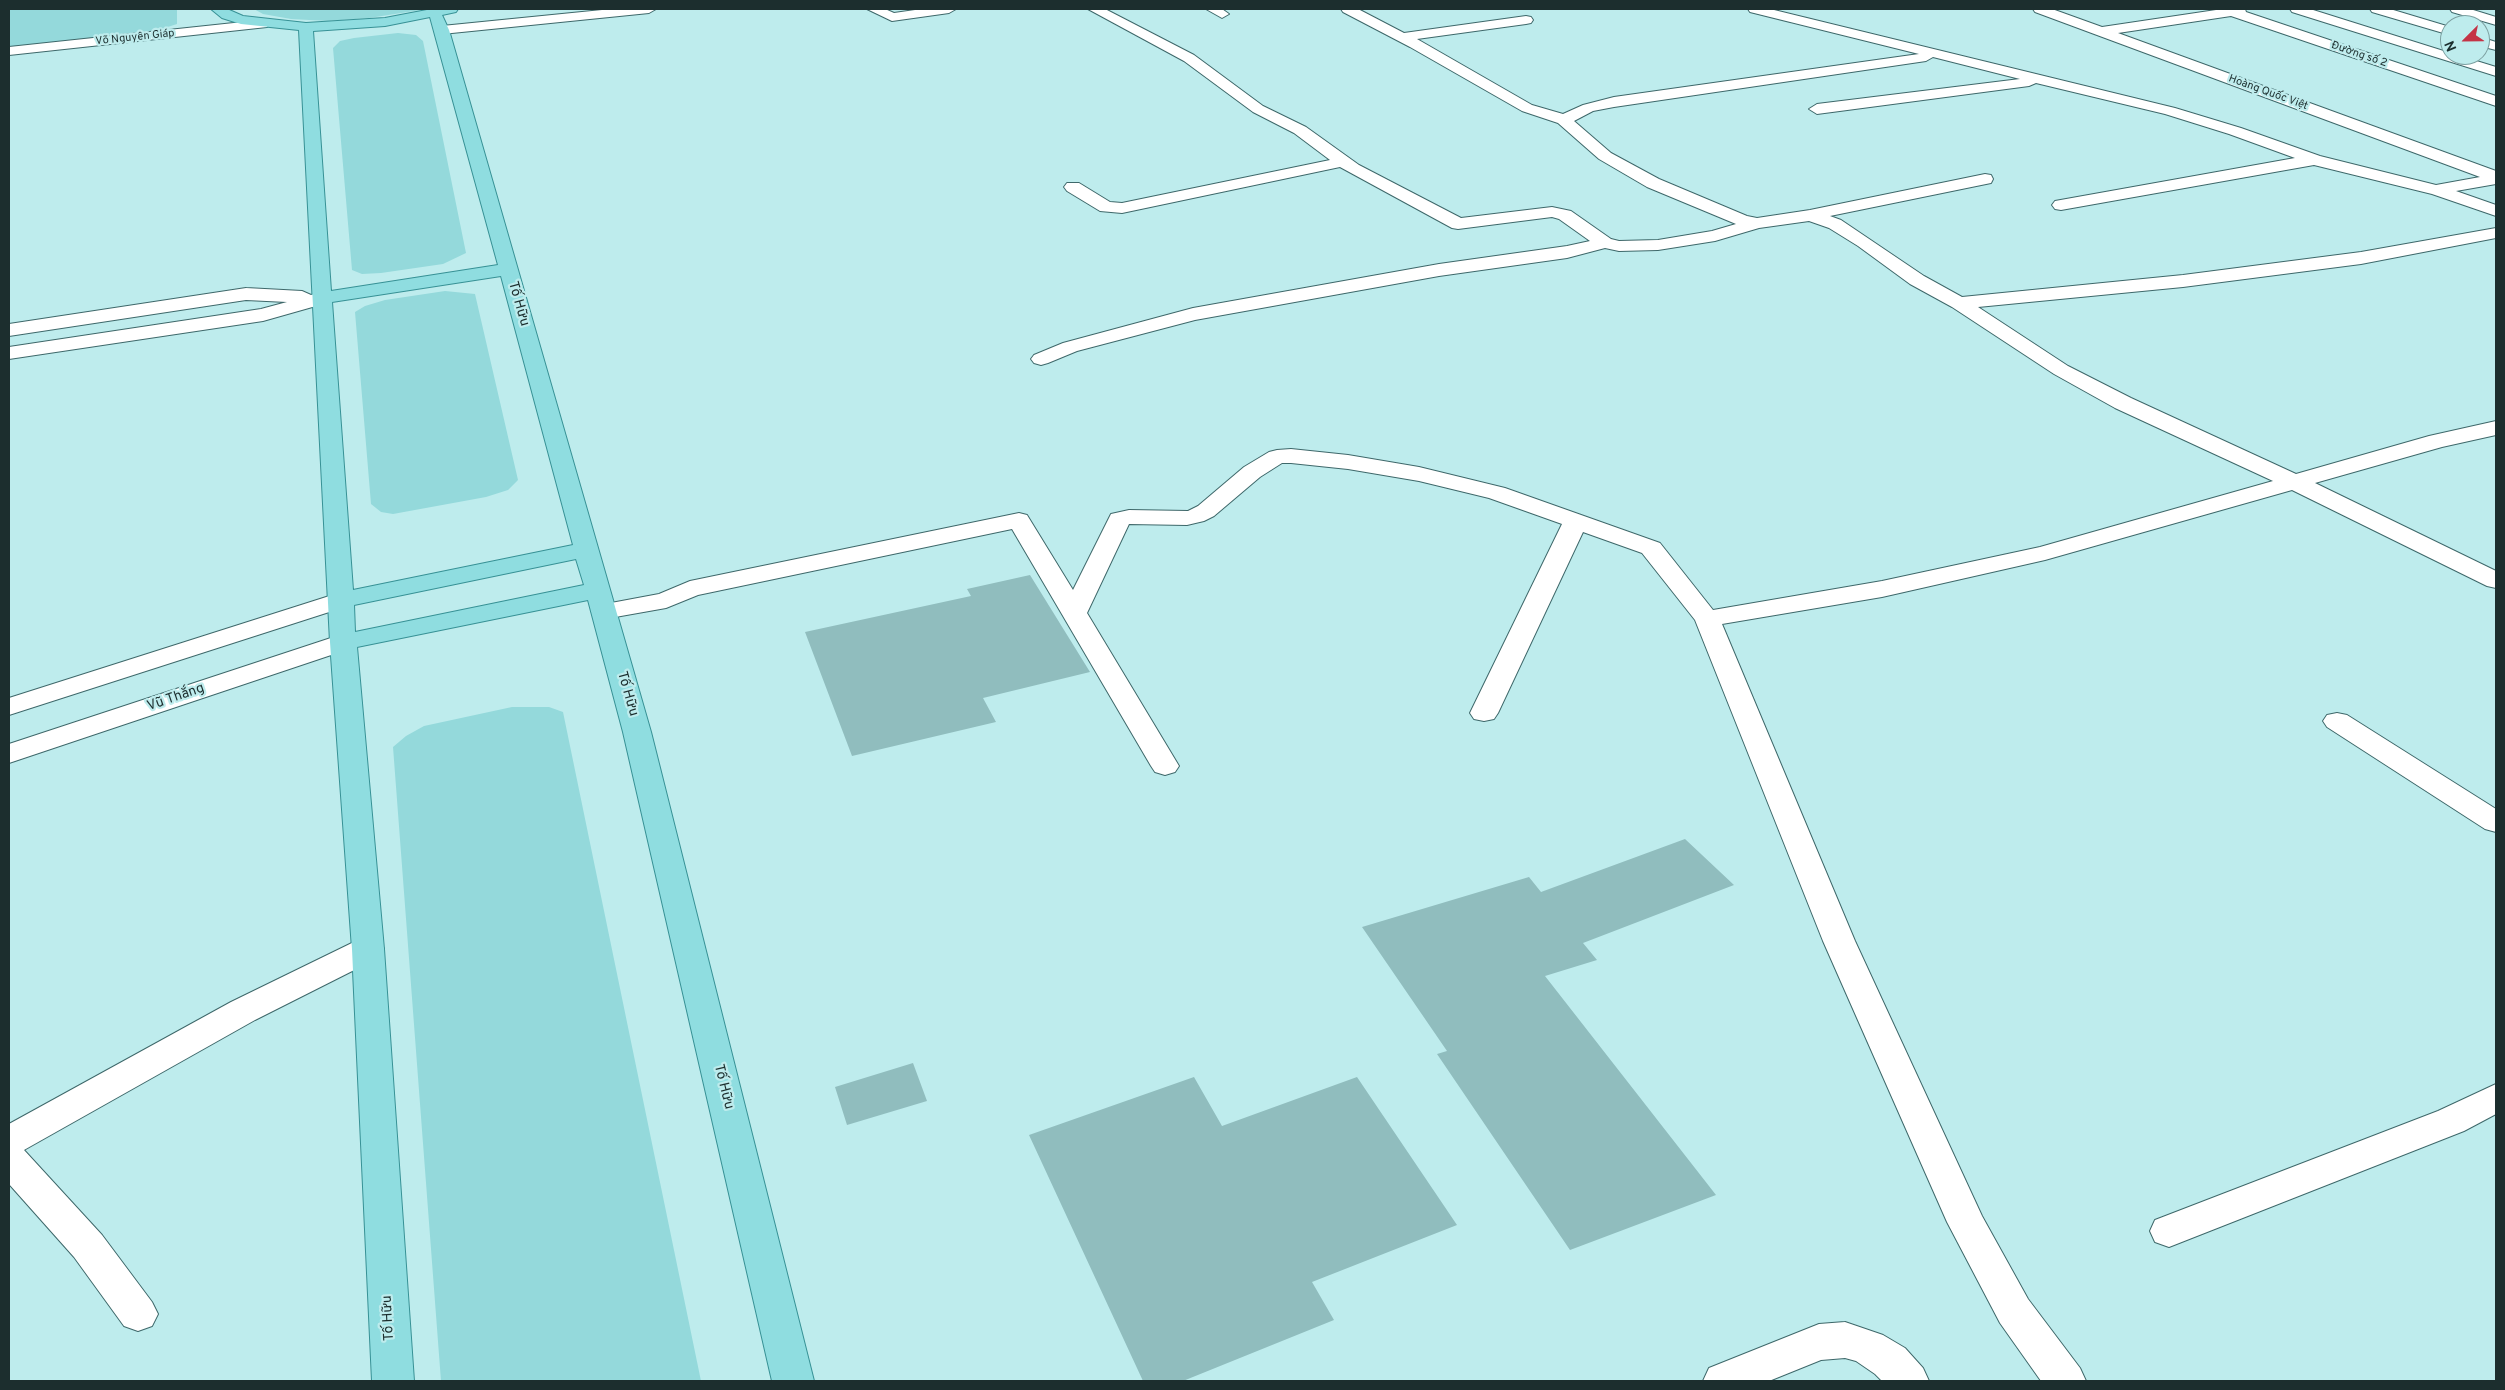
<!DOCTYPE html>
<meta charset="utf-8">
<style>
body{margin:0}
#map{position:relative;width:2505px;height:1390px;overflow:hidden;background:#beeced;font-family:Overpass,sans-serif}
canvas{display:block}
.frame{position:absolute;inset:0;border:10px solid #1c2e2e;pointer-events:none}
.north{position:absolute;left:2440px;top:15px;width:50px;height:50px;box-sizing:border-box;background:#beeced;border:1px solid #7da0a1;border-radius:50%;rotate:247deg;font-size:14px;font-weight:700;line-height:20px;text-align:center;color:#1c2e2e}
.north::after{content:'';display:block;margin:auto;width:18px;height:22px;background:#c43346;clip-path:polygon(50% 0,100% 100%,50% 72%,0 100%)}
</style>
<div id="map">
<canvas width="2505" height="1390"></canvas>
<div class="frame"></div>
<div class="north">N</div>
</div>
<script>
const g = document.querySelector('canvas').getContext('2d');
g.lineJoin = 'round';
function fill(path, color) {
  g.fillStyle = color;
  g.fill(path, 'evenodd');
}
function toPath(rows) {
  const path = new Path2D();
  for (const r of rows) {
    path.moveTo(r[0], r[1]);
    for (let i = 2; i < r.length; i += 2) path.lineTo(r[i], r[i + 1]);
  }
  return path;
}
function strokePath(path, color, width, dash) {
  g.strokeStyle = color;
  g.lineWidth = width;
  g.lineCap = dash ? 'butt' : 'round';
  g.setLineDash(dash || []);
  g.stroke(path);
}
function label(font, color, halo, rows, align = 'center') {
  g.font = font + ' Overpass,sans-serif';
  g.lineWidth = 4.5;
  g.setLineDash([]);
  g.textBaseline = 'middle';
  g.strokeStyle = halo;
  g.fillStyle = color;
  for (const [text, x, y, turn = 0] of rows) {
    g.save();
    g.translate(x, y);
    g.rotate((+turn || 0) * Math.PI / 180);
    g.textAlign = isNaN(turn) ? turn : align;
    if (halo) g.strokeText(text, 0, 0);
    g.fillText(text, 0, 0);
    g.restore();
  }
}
fill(toPath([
 [9,9,177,9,177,24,143,35,9,49],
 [254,9,427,9,369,18,328,21,291,19,263,14],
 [398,33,416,35,423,41,466,253,443,264,381,273,362,274,352,270,333,48,340,41,354,38],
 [445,291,475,294,518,480,508,490,486,497,393,514,381,512,371,504,355,312,365,306,385,300],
 [512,707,549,707,563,712,701,1381,441,1381,393,747,406,736,424,726]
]), '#94d9db');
fill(toPath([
 [1030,575,1090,672,983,698,996,722,852,756,805,632,971,596,967,589],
 [1685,839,1734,885,1583,943,1597,960,1545,976,1716,1195,1570,1250,1437,1054,1447,1051,1362,927,1529,877,1541,892],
 [913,1063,927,1101,847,1125,835,1087],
 [1194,1077,1222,1126,1357,1077,1457,1225,1312,1282,1334,1320,1183,1381,1143,1381,1029,1135]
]), '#90bdbe');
const minor = toPath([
 [612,9,656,9,649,13,442,34,435,30,442,26,612,9],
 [867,9,885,9,894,13,922,9,956,9,949,13,892,21,867,9],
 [1088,9,1105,9,1194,55,1263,106,1306,127,1359,165,1461,218,1552,207,1571,211,1611,239,1619,241,1658,240,1712,231,1736,224,1647,187,1599,159,1558,123,1522,111,1410,47,1343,12,1341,9,1358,9,1404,33,1526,16,1531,17,1533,20,1531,23,1526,24,1417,39,1532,105,1563,114,1583,105,1614,97,1919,54,1750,12,1748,9,1770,9,2175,108,2241,128,2320,156,2436,185,2480,177,2035,12,2033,9,2052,9,2102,27,2216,10,2215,9,2245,9,2246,12,2496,96,2496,106,2231,16,2118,33,2496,171,2496,184,2456,191,2496,205,2496,216,2432,194,2314,165,2061,210,2055,209,2052,205,2055,201,2295,158,2229,134,2165,114,2036,83,2029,86,1817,114,1809,109,1817,104,2020,79,1933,57,1926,61,1614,107,1593,111,1574,121,1611,153,1659,179,1747,216,1757,218,1810,210,1985,174,1991,175,1993,179,1991,183,1830,216,1841,220,1924,276,1962,297,2183,275,2361,252,2496,228,2496,238,2361,264,2183,287,1978,307,2068,366,2131,398,2296,474,2429,436,2496,421,2496,435,2442,447,2315,483,2496,571,2496,588,2487,586,2292,490,2045,560,1882,597,1722,624,1855,941,1982,1216,2028,1299,2080,1368,2086,1381,2041,1381,2000,1323,1947,1222,1823,941,1695,620,1642,553,1583,532,1498,713,1494,719,1484,721,1474,719,1470,713,1562,524,1489,498,1419,481,1348,469,1291,463,1282,463,1260,477,1214,516,1204,521,1187,525,1129,524,1087,613,1179,766,1175,772,1165,775,1155,772,1151,766,1012,529,698,595,666,608,604,619,595,616,591,611,595,606,659,594,690,581,1019,513,1027,515,1073,590,1111,514,1129,510,1188,511,1198,506,1244,467,1269,452,1277,450,1291,449,1348,455,1419,467,1505,488,1660,543,1713,610,1882,581,2040,547,2273,481,2115,408,2054,374,1952,307,1910,284,1858,246,1829,228,1809,221,1759,228,1715,241,1658,250,1619,251,1605,248,1567,258,1439,276,1195,320,1077,351,1048,363,1041,365,1034,363,1031,359,1034,355,1063,343,1193,308,1439,264,1567,246,1590,241,1559,219,1552,217,1458,229,1452,228,1340,167,1122,213,1100,211,1067,191,1064,187,1067,183,1079,183,1110,202,1122,203,1330,160,1294,133,1253,112,1184,61,1088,9],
 [1206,9,1222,9,1229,14,1222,18,1206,9],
 [2290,9,2310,9,2450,53,2450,55,2457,55,2496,67,2496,76,2292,12,2290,9],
 [2370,9,2390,9,2450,27,2450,35,2372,12,2370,9],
 [2450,9,2470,9,2496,17,2496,25,2452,12,2450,9],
 [262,20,269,24,267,27,9,55,9,47,262,20],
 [2480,37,2496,42,2496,50,2480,46,2480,37],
 [246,288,302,291,311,295,323,292,330,294,333,298,330,302,263,321,9,359,9,347,261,309,287,302,246,300,9,336,9,324,246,288],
 [342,592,351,595,355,600,351,605,9,715,9,698,342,592],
 [343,634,352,636,356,642,352,648,9,763,9,744,343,634],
 [2337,713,2347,715,2496,809,2496,832,2485,829,2327,727,2323,721,2327,715,2337,713],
 [368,938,380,941,384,949,380,957,255,1020,24,1150,102,1235,152,1302,158,1314,152,1326,138,1331,124,1326,74,1257,9,1184,9,1124,231,1002,356,941,368,938],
 [2496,1084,2496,1114,2464,1131,2169,1247,2155,1242,2150,1231,2155,1220,2438,1111,2496,1084],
 [1845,1322,1883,1335,1905,1348,1923,1368,1929,1381,1882,1381,1875,1374,1856,1361,1845,1358,1821,1360,1769,1381,1703,1381,1709,1368,1819,1324,1845,1322]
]);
const major = toPath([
 [211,9,227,9,243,16,306,23,385,18,432,9,458,9,456,12,442,15,449,30,651,732,814,1381,772,1381,623,732,588,600,357,647,384,949,414,1381,372,1381,352,949,330,642,299,30,241,24,222,18,211,9],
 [430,17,498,265,331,291,313,31,385,26,430,17],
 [501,276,573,545,353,590,332,302,501,276],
 [576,559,584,585,355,632,354,605,576,559]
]);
strokePath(minor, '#3e686a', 2);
strokePath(major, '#379195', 2);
fill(minor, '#fff');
fill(major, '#8fdde0');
label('11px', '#1c2e2e', '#beeced', [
 ["Võ Nguyên Giáp",135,38,-6],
 ["Đường số 2",2359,55,19],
 ["Hoàng Quốc Việt",2268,93,20]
]);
label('14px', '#1c2e2e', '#beeced', [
 ["Tố Hữu",518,304,74],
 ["Tố Hữu",627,694,74],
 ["Vũ Thắng",176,698,-19],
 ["Tố Hữu",723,1087,76],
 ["Tố Hữu",389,1318,-93]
]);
</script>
